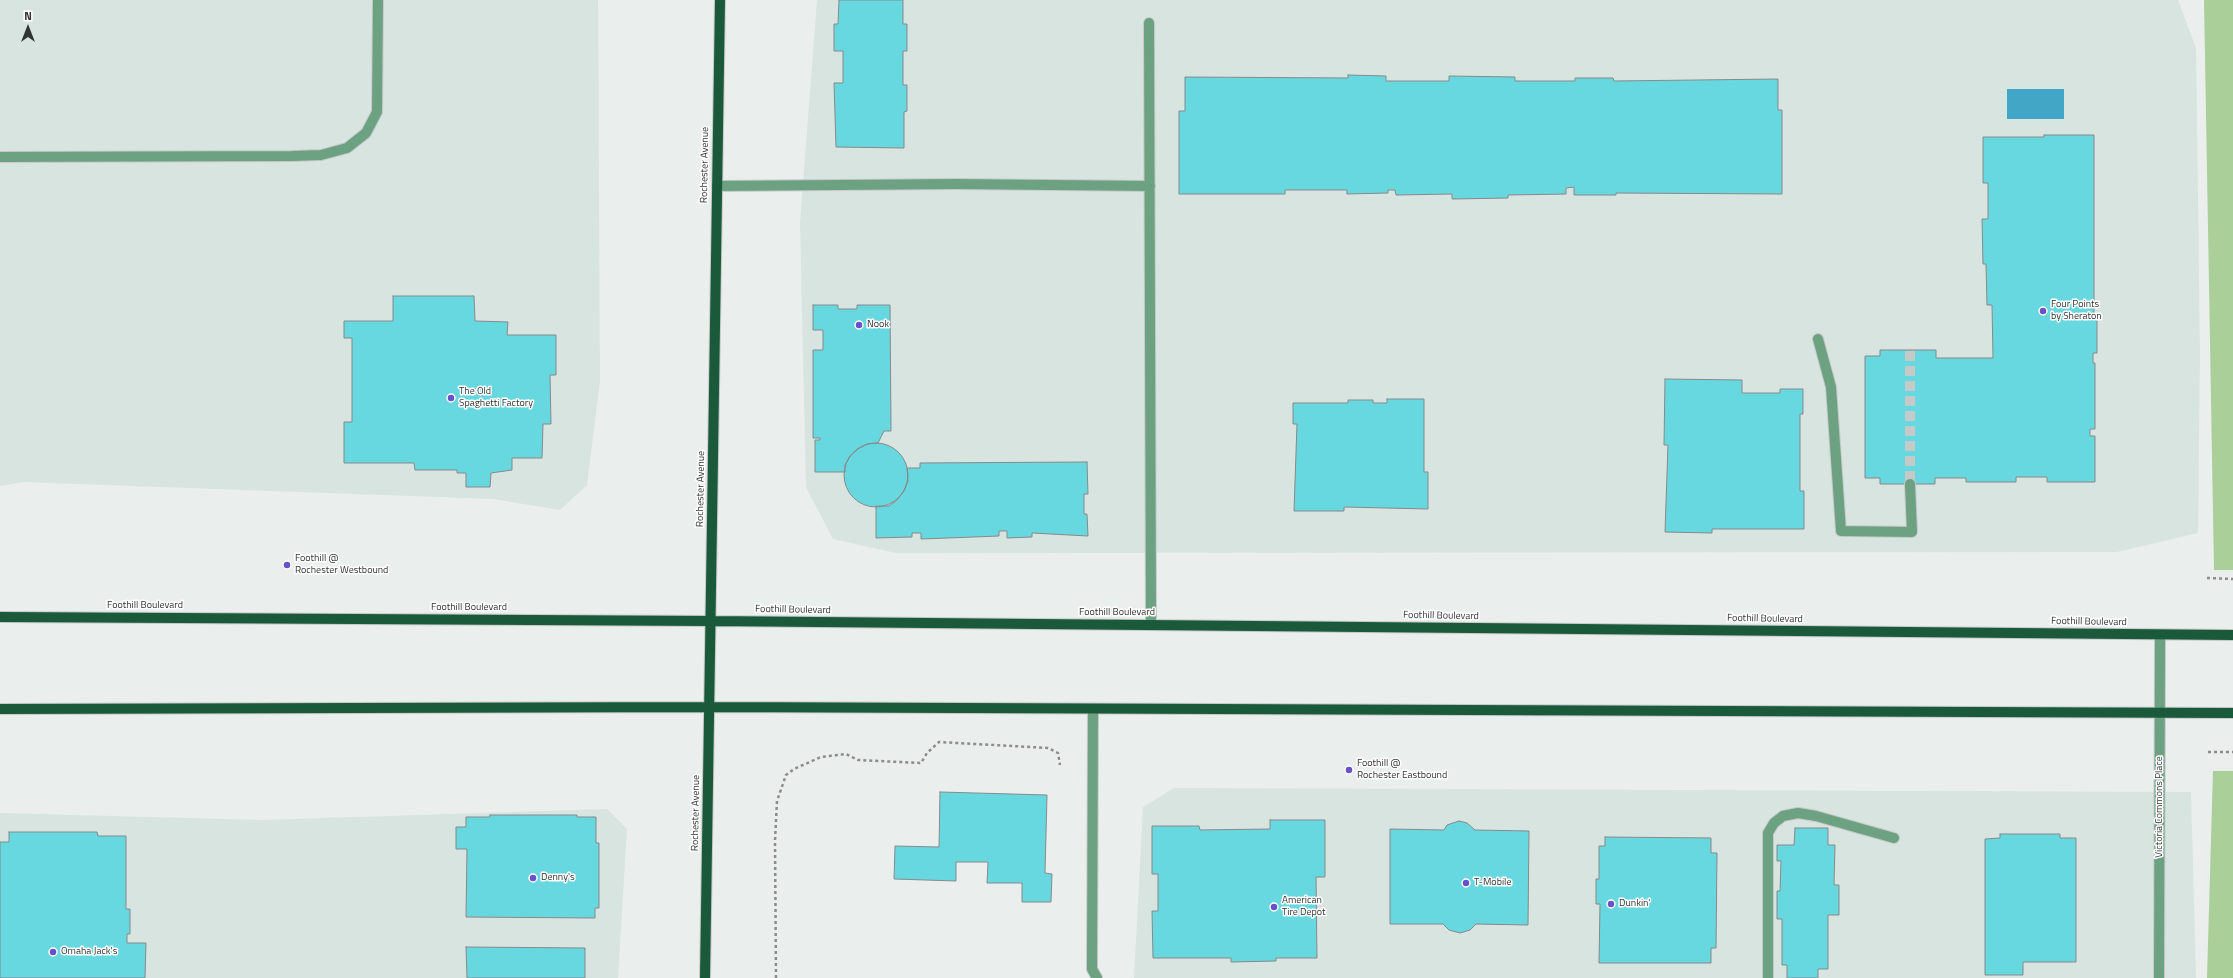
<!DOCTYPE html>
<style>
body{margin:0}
#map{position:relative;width:2233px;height:978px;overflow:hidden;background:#eaeeed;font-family:"Titillium Web",sans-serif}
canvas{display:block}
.north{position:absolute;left:8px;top:8px;width:40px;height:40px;-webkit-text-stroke:3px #fff;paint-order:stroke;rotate:0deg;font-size:11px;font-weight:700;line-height:16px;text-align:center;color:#323333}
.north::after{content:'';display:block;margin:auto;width:14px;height:18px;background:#323333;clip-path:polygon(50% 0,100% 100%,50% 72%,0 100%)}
</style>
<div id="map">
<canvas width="2233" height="978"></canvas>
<div class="north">N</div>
</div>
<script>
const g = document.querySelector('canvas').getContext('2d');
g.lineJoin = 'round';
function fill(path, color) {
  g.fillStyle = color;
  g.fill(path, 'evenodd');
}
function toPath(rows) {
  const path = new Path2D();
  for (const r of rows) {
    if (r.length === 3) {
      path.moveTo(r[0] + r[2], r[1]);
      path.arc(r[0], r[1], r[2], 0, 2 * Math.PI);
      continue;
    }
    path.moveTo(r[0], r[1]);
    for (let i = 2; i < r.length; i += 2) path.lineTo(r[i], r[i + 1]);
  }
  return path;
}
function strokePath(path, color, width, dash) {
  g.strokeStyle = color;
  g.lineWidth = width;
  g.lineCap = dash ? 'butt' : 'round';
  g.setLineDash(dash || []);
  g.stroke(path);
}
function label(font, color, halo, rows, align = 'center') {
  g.font = font + ' "Titillium Web",sans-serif';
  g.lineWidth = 3;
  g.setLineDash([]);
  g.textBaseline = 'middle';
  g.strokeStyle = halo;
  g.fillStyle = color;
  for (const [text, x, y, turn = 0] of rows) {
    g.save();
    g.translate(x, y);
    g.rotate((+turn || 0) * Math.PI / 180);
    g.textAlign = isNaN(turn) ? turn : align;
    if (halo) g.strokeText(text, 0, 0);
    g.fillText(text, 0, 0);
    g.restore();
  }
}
fill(toPath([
 [0,0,598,0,600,381,587,485,560,510,493,499,24,482,0,486],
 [817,0,2178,0,2196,48,2200,354,2198,533,2117,552,896,553,833,539,806,487,800,223],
 [1174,788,2191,792,2196,978,1134,978,1143,807],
 [607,809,627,829,618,978,0,978,0,813,262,820]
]), '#d8e4e0');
fill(toPath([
 [2204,0,2233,0,2233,570,2214,570],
 [2213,771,2233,771,2233,978,2207,978]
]), '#aacf99');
fill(toPath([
 [2007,89,2064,89,2064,119,2007,119]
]), '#42a6c6');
const building = toPath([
 [839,0,903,0,903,24,907,24,907,51,903,51,903,85,907,85,907,111,904,112,904,148,836,147,834,83,843,83,843,51,834,51,834,24,838,24,839,0],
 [1348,75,1386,76,1386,81,1449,81,1449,76,1515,77,1515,81,1575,81,1575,78,1613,78,1614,81,1778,79,1778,110,1782,110,1782,194,1616,193,1616,195,1574,195,1574,187,1566,188,1566,194,1508,195,1508,198,1452,199,1452,194,1396,195,1395,190,1388,190,1388,193,1347,194,1347,190,1285,190,1285,194,1179,194,1179,111,1185,111,1185,77,1348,78,1348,75],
 [2044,135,2094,135,2094,316,2097,316,2097,353,2093,353,2093,363,2095,363,2095,429,2090,429,2090,436,2095,436,2095,482,2047,482,2047,477,2016,477,2016,482,1966,482,1966,478,1935,478,1935,484,1880,484,1880,478,1865,478,1865,356,1880,356,1880,350,1936,350,1936,358,1993,358,1992,305,1987,305,1986,264,1983,264,1982,219,1988,219,1988,183,1983,183,1983,137,2044,137,2044,135],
 [393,296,474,296,475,321,508,322,507,335,556,335,556,375,550,375,551,424,543,424,542,458,512,458,512,470,491,473,490,487,466,487,466,473,457,473,457,470,415,470,414,463,344,463,344,422,352,422,352,338,344,338,344,321,393,321,393,296],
 [813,305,838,305,838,309,857,309,857,305,890,305,891,431,884,431,878,443,867,444,858,449,850,456,845,465,845,472,815,472,815,440,820,440,820,438,813,438,813,350,823,350,823,330,813,330,813,305],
 [1665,379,1742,380,1742,393,1780,393,1780,389,1803,389,1803,414,1800,414,1800,491,1804,491,1804,529,1712,529,1712,533,1665,532,1668,445,1664,445,1665,379],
 [1387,399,1424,399,1424,472,1428,472,1428,509,1344,507,1344,511,1294,511,1297,424,1293,424,1293,403,1348,403,1348,400,1373,400,1373,403,1387,403,1387,399],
 [876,475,32],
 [1087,462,1088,494,1084,494,1084,514,1087,514,1088,536,1032,533,1032,537,1007,538,1007,531,999,531,999,536,921,539,921,533,912,533,912,537,876,538,876,506,889,506,897,500,904,491,908,481,907,468,920,468,920,463,1087,462],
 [940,792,1047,795,1045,873,1052,874,1051,902,1022,902,1022,883,987,883,988,862,956,862,956,881,894,879,895,846,939,847,940,792],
 [490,815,577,815,577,817,596,817,596,843,599,843,599,908,595,908,595,918,466,917,467,849,456,849,456,827,466,827,466,817,490,817,490,815],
 [1270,820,1325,820,1325,877,1316,877,1317,958,1276,958,1276,961,1231,962,1231,958,1153,958,1152,911,1158,911,1158,874,1152,874,1152,826,1199,826,1200,830,1270,829,1270,820],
 [1459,821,1467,823,1475,830,1529,831,1528,925,1476,924,1470,930,1460,933,1449,930,1443,924,1390,924,1390,829,1444,830,1447,825,1459,821],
 [1795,828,1828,828,1828,845,1835,845,1834,885,1839,885,1839,915,1828,915,1828,969,1818,969,1818,978,1787,978,1787,965,1782,965,1782,919,1777,919,1777,891,1780,891,1781,861,1777,861,1777,845,1794,845,1795,828],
 [9,832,97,832,98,836,126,836,126,909,130,909,130,934,127,934,127,943,146,943,145,978,0,978,0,842,9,842,9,832],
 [2000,834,2060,834,2060,838,2076,838,2076,962,2023,962,2023,975,1985,975,1985,839,2000,838,2000,834],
 [1605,837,1711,838,1711,853,1717,853,1716,948,1711,948,1711,963,1599,963,1600,904,1596,904,1596,879,1599,879,1599,846,1605,846,1605,837],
 [466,947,585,948,585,978,467,978,466,947]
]);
fill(building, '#68d8e0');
strokePath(building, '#868a8a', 1);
strokePath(toPath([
 [1910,351,1910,484]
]), '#c5c9c8', 10, [10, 5]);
const minor = toPath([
 [1149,23,1151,625],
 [0,157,292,156,321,155,347,148,366,133,377,112,378,0],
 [717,186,956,184,1150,186],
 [1818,339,1831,387,1841,531,1912,532,1910,484],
 [1093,709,1092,969,1097,978],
 [1768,978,1768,833,1774,823,1783,816,1798,813,1816,816,1894,838],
 [2159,978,2160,635]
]);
const major = toPath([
 [0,617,710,621,2233,635],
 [0,709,709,707,2233,713],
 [705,978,720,0]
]);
strokePath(minor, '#c5c9c8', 12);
strokePath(major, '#c5c9c8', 12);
strokePath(toPath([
 [2207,578,2233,579],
 [2208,752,2233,752],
 [776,978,775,841,777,801,786,775,794,769,821,757,846,754,858,760,921,763,927,753,939,742,1048,748,1058,753,1060,765]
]), '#8a8d8c', 2.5, [3, 3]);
strokePath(minor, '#6ca182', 10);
strokePath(major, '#1a593a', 10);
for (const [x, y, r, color] of [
 [2043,311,4,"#6a50c9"],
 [859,325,4,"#6a50c9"],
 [451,398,4,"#6a50c9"],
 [287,565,4,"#6a50c9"],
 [1349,770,4,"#6a50c9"],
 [533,878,4,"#6a50c9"],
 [1466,883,4,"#6a50c9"],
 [1611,904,4,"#6a50c9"],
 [1274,907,4,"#6a50c9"],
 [53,952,4,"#6a50c9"]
]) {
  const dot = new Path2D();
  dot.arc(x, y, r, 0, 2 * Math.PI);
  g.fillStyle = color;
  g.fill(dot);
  strokePath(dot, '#fff', 1.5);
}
label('10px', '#323333', '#fff', [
 ["Rochester Avenue",705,165,-89],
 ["Rochester Avenue",701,489,-89],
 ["Foothill Boulevard",145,606],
 ["Foothill Boulevard",469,608],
 ["Foothill Boulevard",793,610,1],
 ["Foothill Boulevard",1117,613],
 ["Foothill Boulevard",1441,616,1],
 ["Foothill Boulevard",1765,619,1],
 ["Foothill Boulevard",2089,622,1],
 ["Victoria Commons Place",2160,807,-90],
 ["Rochester Avenue",696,813,-89]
]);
label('10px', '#323333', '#fff', [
 ["Four Points",2051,305],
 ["by Sheraton",2051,317],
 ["Nook",867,325],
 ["The Old",459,392],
 ["Spaghetti Factory",459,404],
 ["Foothill @",295,559],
 ["Rochester Westbound",295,571],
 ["Foothill @",1357,764],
 ["Rochester Eastbound",1357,776],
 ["Denny's",541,878],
 ["T-Mobile",1474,883],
 ["American",1282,901],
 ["Tire Depot",1282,913],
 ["Dunkin'",1619,904],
 ["Omaha Jack's",61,952]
], 'left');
</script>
